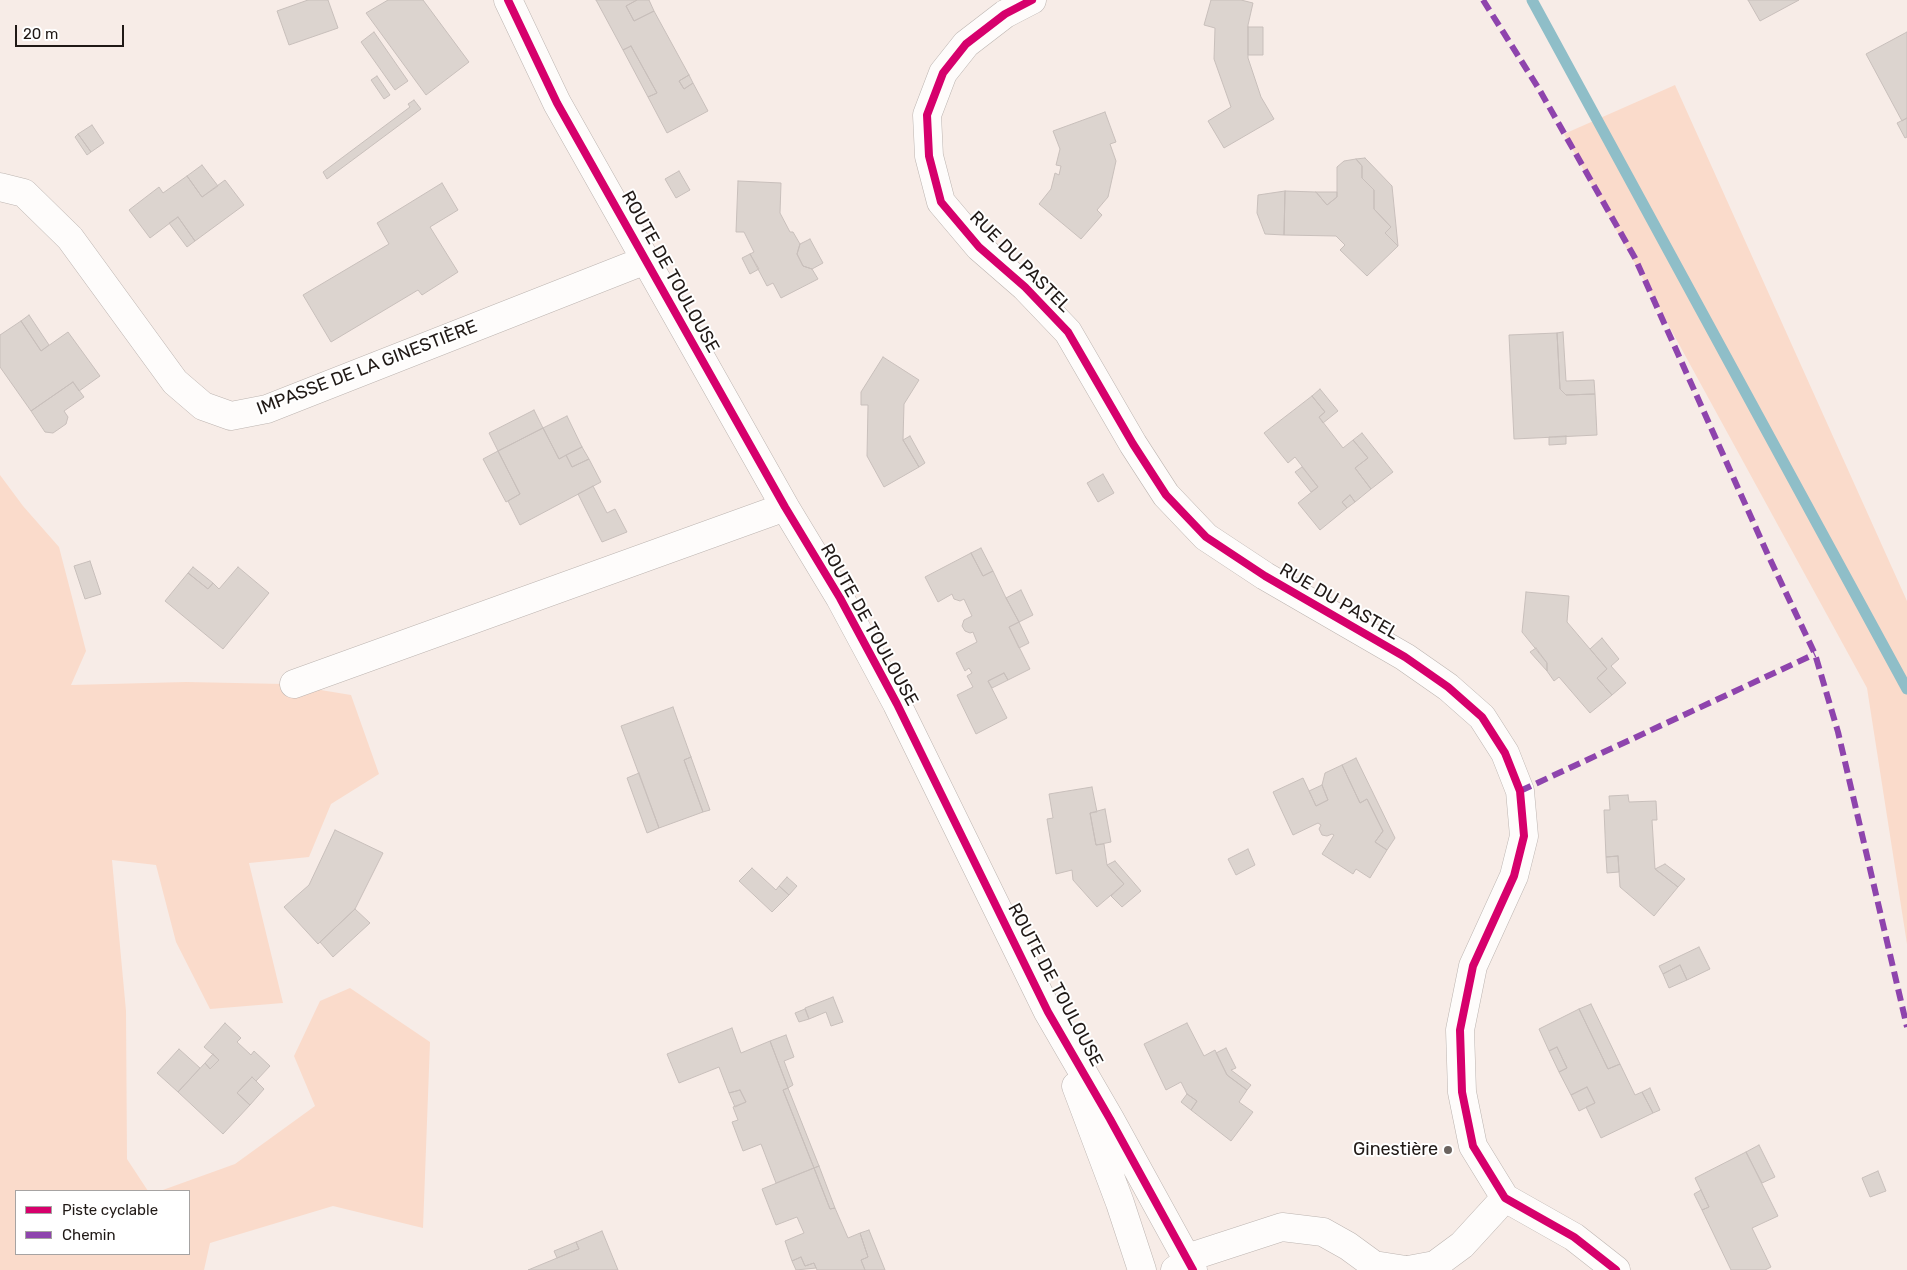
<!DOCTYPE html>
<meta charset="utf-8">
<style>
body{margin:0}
#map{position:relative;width:1907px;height:1270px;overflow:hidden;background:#f7ece7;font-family:Rubik,sans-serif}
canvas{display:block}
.legend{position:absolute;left:15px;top:1190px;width:175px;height:65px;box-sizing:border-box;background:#fff;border:1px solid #a6a3a2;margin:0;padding:6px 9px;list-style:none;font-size:15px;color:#201916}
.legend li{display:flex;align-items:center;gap:10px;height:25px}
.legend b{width:25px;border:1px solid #a6a3a2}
.scale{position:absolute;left:15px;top:25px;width:109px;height:22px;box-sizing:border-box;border:2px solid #201916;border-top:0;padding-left:6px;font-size:15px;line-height:18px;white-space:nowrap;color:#201916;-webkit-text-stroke:4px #fff;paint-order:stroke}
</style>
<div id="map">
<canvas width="1907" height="1270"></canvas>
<ul class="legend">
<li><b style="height:6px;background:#d6006c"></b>Piste cyclable</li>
<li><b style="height:6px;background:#8e44ad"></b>Chemin</li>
</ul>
<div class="scale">20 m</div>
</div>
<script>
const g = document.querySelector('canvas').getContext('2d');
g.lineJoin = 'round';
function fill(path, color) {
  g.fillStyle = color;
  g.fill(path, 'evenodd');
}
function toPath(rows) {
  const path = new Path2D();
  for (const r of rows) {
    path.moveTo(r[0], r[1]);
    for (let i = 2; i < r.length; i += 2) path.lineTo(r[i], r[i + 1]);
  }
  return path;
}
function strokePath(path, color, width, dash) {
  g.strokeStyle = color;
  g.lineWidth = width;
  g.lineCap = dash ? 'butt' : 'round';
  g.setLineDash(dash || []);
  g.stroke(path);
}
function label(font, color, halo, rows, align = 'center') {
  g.font = font + ' Rubik,sans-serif';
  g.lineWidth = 4;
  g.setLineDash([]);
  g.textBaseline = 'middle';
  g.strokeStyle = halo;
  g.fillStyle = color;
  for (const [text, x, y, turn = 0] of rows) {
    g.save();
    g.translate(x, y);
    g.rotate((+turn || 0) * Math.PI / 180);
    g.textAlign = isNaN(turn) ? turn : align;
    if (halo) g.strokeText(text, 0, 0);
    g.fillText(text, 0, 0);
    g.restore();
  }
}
fill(toPath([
 [1675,85,1907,601,1907,944,1867,688,1564,134],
 [0,475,23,506,59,547,86,651,71,685,186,682,284,684,351,695,379,774,331,804,309,857,249,863,283,1003,210,1009,176,942,156,865,112,860,126,1011,127,1159,148,1191,16,1191,16,1254,189,1254,189,1191,160,1191,235,1164,315,1106,294,1056,320,1001,350,988,430,1042,423,1228,333,1206,210,1243,204,1270,0,1270]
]), '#fadbcb');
strokePath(toPath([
 [1532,0,1907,689]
]), '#8fbec8', 11);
const building = toPath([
 [308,0,328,0,338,28,289,45,277,11,308,0],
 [388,0,423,0,469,62,426,95,366,13,388,0],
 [596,0,637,0,626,6,634,21,654,11,689,75,679,81,684,89,693,83,708,111,667,133,648,97,657,93,631,46,623,50,596,0],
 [637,0,649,0,654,11,634,21,626,6,637,0],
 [1211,0,1241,0,1253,3,1248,25,1248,58,1261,97,1274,119,1224,148,1208,121,1231,107,1214,59,1215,28,1204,25,1211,0],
 [1748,0,1799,0,1760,21,1748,0],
 [1248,27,1263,27,1263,55,1248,55,1248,27],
 [374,32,408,81,395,90,361,42,374,32],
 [1907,32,1907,118,1902,121,1866,54,1907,32],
 [631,46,657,93,648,97,623,50,631,46],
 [689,75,693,83,684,89,679,81,689,75],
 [377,76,390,95,384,99,371,80,377,76],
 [414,100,421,109,327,179,323,172,410,107,408,104,414,100],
 [1105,112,1116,142,1110,144,1116,161,1108,197,1097,210,1102,215,1081,239,1039,204,1051,189,1055,173,1059,175,1061,166,1056,165,1060,149,1053,131,1105,112],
 [1907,118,1907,137,1905,138,1897,123,1907,118],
 [92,125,104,143,91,152,78,134,92,125],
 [78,134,91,152,87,155,75,137,78,134],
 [1365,158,1392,186,1398,246,1385,233,1391,227,1374,209,1374,190,1362,178,1362,166,1356,159,1365,158],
 [1356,159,1362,166,1362,178,1374,190,1374,209,1391,227,1385,233,1398,246,1367,276,1340,250,1345,245,1336,236,1284,235,1285,191,1316,192,1327,205,1337,197,1337,167,1344,161,1356,159],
 [202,165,218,186,202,197,187,176,202,165],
 [679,171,690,190,676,198,665,179,679,171],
 [187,176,202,197,225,180,244,205,195,241,178,217,150,238,129,210,159,187,163,193,187,176],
 [738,181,781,183,780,213,790,232,793,232,800,244,797,254,803,266,812,269,818,279,781,298,773,283,767,286,750,254,754,252,744,232,736,232,738,181],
 [442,183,458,210,430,227,458,272,422,295,418,290,331,342,303,295,389,244,377,223,442,183],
 [1285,191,1284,235,1265,234,1257,213,1258,195,1285,191],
 [1316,192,1337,192,1337,197,1327,205,1316,192],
 [178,217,195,241,187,247,169,223,178,217],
 [810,239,823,263,812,269,803,266,797,254,800,244,810,239],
 [750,254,759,269,750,274,742,258,750,254],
 [29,315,49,345,41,351,21,321,29,315],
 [21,321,41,351,68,332,100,376,79,391,73,382,31,411,0,367,0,335,21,321],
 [1563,332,1566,381,1594,380,1595,394,1566,395,1560,389,1557,333,1563,332],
 [1557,333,1560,389,1566,395,1595,394,1597,435,1514,439,1509,335,1557,333],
 [883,357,919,380,904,404,903,440,919,467,884,487,867,456,868,405,861,405,861,392,883,357],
 [73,382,84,397,64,411,68,417,66,424,53,433,45,432,31,411,73,382],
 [1320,389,1338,411,1323,423,1319,417,1325,412,1312,396,1320,389],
 [1312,396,1325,412,1319,417,1343,448,1353,440,1368,458,1355,468,1371,489,1355,502,1350,495,1342,502,1347,508,1320,530,1298,503,1318,487,1295,457,1288,463,1264,433,1312,396],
 [534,410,543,428,498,451,489,433,534,410],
 [567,416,582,447,559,459,543,428,567,416],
 [543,428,559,459,566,455,572,467,589,459,601,482,520,525,508,501,520,494,498,451,543,428],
 [1362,433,1393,472,1371,489,1355,468,1368,458,1353,440,1362,433],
 [910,436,925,463,919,467,903,440,910,436],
 [1566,436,1566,444,1549,445,1549,437,1566,436],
 [582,447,589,459,572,467,566,455,582,447],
 [498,451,520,494,506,502,483,459,498,451],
 [1302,467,1318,487,1311,492,1295,472,1302,467],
 [1103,474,1114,493,1098,502,1087,483,1103,474],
 [593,486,607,513,615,509,627,532,602,542,578,494,593,486],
 [1350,495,1355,502,1347,508,1342,502,1350,495],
 [981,548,993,571,983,576,971,553,981,548],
 [971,553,983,576,993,571,1006,598,1019,622,1009,627,1030,669,1008,680,1004,673,988,681,1007,718,976,734,957,695,973,687,967,676,972,673,969,668,965,671,956,653,977,642,973,632,970,633,965,631,962,626,964,620,972,616,964,599,960,601,954,599,952,594,938,602,925,577,971,553],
 [90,561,101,594,85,599,74,566,90,561],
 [193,567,213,583,208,589,188,573,193,567],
 [238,567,269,593,223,649,165,601,188,573,208,589,213,583,219,589,238,567],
 [1021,590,1033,615,1019,622,1006,598,1021,590],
 [1526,592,1569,596,1567,622,1607,669,1597,678,1612,695,1590,713,1559,677,1554,681,1547,671,1547,663,1522,632,1526,592],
 [1019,622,1029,643,1019,648,1009,627,1019,622],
 [1602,638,1619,659,1611,666,1626,683,1612,695,1597,678,1607,669,1590,649,1602,638],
 [1536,648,1547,663,1547,671,1530,652,1536,648],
 [1004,673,1008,680,992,688,988,681,1004,673],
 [673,707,691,757,684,760,703,812,659,828,621,726,673,707],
 [691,757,710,810,703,812,684,760,691,757],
 [1356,758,1395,838,1387,850,1375,842,1383,831,1367,799,1360,803,1342,765,1356,758],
 [1342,765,1360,803,1367,799,1383,831,1375,842,1387,850,1370,878,1356,869,1353,874,1322,854,1334,835,1332,834,1327,836,1322,835,1319,829,1321,825,1318,823,1293,835,1273,792,1303,778,1316,806,1328,800,1322,785,1325,773,1342,765],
 [639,773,659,828,647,833,627,778,639,773],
 [1322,785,1328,800,1316,806,1309,791,1322,785],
 [1092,787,1097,812,1090,813,1096,845,1104,844,1107,865,1124,884,1097,907,1073,880,1072,870,1056,874,1047,819,1053,818,1049,794,1092,787],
 [1628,795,1629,802,1656,801,1657,820,1652,820,1655,869,1678,887,1654,916,1620,887,1618,856,1606,857,1604,810,1610,810,1609,796,1628,795],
 [1105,809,1111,842,1096,845,1090,813,1105,809],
 [335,830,383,853,355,909,318,944,284,907,309,885,335,830],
 [1248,849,1255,865,1236,875,1228,859,1248,849],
 [1618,856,1619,872,1607,873,1606,857,1618,856],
 [1115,861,1141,891,1122,907,1111,896,1124,884,1107,865,1115,861],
 [1665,864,1685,879,1678,887,1655,869,1665,864],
 [752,868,776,890,779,886,789,895,772,912,739,881,752,868],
 [787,877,797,886,789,895,779,886,787,877],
 [355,909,370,923,333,957,320,942,355,909],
 [1699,947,1710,969,1687,980,1680,965,1663,974,1659,966,1699,947],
 [1680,965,1687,980,1669,988,1663,974,1680,965],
 [833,997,843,1022,831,1026,826,1012,809,1019,805,1008,833,997],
 [1591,1004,1620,1064,1608,1069,1579,1009,1591,1004],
 [805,1009,809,1019,799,1022,795,1013,805,1009],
 [1579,1009,1608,1069,1620,1064,1635,1095,1642,1092,1653,1113,1601,1138,1586,1107,1595,1103,1587,1087,1571,1095,1559,1072,1567,1068,1557,1047,1549,1051,1539,1029,1579,1009],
 [225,1023,241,1038,237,1042,251,1055,254,1051,270,1066,256,1081,252,1077,237,1093,250,1105,223,1134,178,1092,205,1063,210,1069,219,1060,204,1047,225,1023],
 [1187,1023,1204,1056,1215,1050,1227,1075,1247,1090,1239,1102,1253,1112,1231,1141,1191,1110,1197,1101,1187,1094,1181,1082,1166,1090,1144,1044,1187,1023],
 [732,1028,741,1053,770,1041,788,1088,783,1090,814,1168,776,1183,761,1144,743,1151,732,1122,738,1120,733,1107,746,1102,740,1090,729,1093,719,1067,679,1083,667,1054,732,1028],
 [786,1035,794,1057,784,1061,793,1085,788,1088,770,1041,786,1035],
 [1557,1047,1567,1068,1559,1072,1549,1051,1557,1047],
 [1226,1048,1236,1068,1231,1070,1251,1085,1247,1090,1227,1075,1216,1053,1226,1048],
 [179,1049,200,1068,178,1092,157,1073,179,1049],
 [213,1054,219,1060,210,1069,205,1063,213,1054],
 [252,1077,264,1089,250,1105,237,1093,252,1077],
 [1587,1087,1595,1103,1579,1111,1571,1095,1587,1087],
 [788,1088,819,1166,814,1168,783,1090,788,1088],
 [1650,1088,1660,1110,1653,1113,1642,1092,1650,1088],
 [740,1090,746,1102,735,1107,729,1093,740,1090],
 [1187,1094,1197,1101,1191,1110,1181,1102,1187,1094],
 [1759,1145,1775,1177,1762,1183,1746,1152,1759,1145],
 [1746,1152,1778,1216,1752,1228,1771,1267,1765,1270,1731,1270,1702,1210,1709,1207,1695,1178,1746,1152],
 [819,1166,835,1208,830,1209,814,1168,819,1166],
 [814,1168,830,1209,835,1208,848,1238,860,1233,868,1257,861,1260,865,1270,817,1270,814,1263,805,1266,801,1257,792,1261,785,1241,804,1233,797,1217,776,1225,762,1189,814,1168],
 [1878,1171,1886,1191,1870,1197,1862,1178,1878,1171],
 [1701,1190,1709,1207,1702,1210,1694,1194,1701,1190],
 [869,1230,885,1270,865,1270,861,1260,868,1257,860,1233,869,1230],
 [602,1231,618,1270,528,1270,579,1249,576,1242,602,1231],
 [576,1242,579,1249,557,1258,554,1251,576,1242],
 [801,1257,805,1266,814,1263,816,1268,796,1270,792,1261,801,1257]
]);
fill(building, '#dcd4cf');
strokePath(building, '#c8bfbb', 1);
const minor = toPath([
 [508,0,557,103,785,507,840,598,897,704,1048,1012,1110,1119,1193,1270],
 [1032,0,1005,14,966,44,943,73,927,115,929,156,941,202,979,247,1025,287,1068,332,1133,444,1166,495,1206,537,1265,576,1405,657,1448,687,1482,717,1505,753,1520,791,1524,836,1514,876,1473,966,1460,1030,1462,1092,1473,1146,1505,1198,1574,1237,1616,1270],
 [0,187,24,193,70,238,175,382,203,406,231,416,267,409,646,260],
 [294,684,785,507],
 [1076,1086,1120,1203,1142,1270],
 [1175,1270,1196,1255,1282,1227,1323,1232,1348,1246,1374,1265,1406,1270],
 [1408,1270,1435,1265,1462,1245,1505,1198]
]);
strokePath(minor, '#bcb4b0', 29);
strokePath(minor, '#fefcfb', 28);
strokePath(toPath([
 [1483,0,1539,89,1635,258,1768,555,1815,654,1838,732,1907,1027],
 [1520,791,1815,654]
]), '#8e44ad', 6, [12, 6]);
strokePath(toPath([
 [508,0,557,103,785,507,840,598,897,704,1048,1012,1110,1119,1193,1270],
 [1032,0,1005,14,966,44,943,73,927,115,929,156,941,202,979,247,1025,287,1068,332,1133,444,1166,495,1206,537,1265,576,1405,657,1448,687,1482,717,1505,753,1520,791,1524,836,1514,876,1473,966,1460,1030,1462,1092,1473,1146,1505,1198,1574,1237,1616,1270]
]), '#d6006c', 8);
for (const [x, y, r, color] of [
 [1448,1150,5,"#6b635f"]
]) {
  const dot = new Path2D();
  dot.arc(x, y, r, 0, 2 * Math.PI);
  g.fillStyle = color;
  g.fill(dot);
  strokePath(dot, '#fff', 2);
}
label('18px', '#201916', '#fff', [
 ["RUE DU PASTEL",1020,262,45],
 ["ROUTE DE TOULOUSE",670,272,61],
 ["IMPASSE DE LA GINESTIÈRE",367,368,-21],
 ["RUE DU PASTEL",1339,602,30],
 ["ROUTE DE TOULOUSE",869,625,61],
 ["ROUTE DE TOULOUSE",1055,985,62]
]);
label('18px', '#201916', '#fff', [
 ["Ginestière",1438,1150]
], 'right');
</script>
